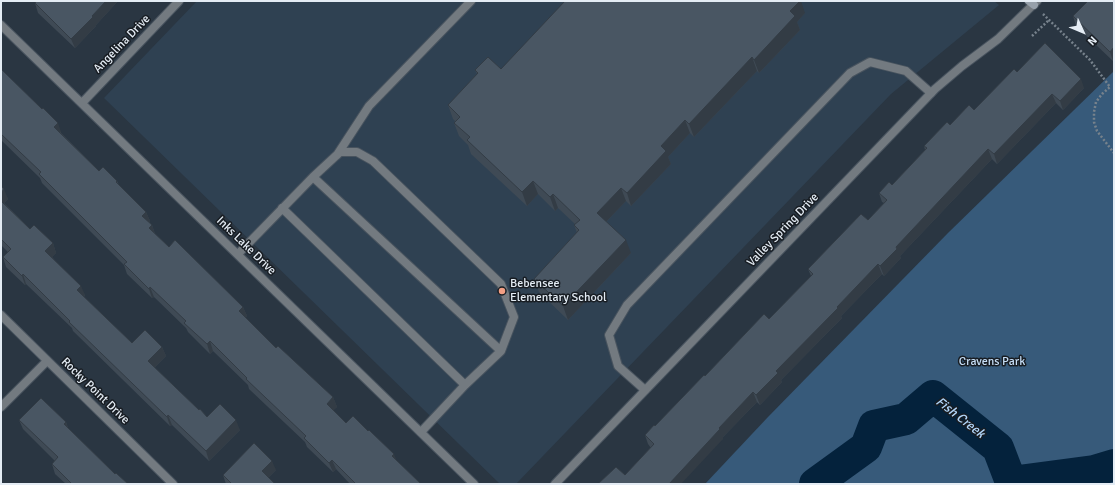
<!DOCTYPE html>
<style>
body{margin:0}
#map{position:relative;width:1115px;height:485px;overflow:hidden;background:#2a3642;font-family:Signika,sans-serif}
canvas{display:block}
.frame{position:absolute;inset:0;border:2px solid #e4ecf4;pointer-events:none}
.north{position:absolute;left:1063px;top:12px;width:40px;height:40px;-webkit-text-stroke:3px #181d23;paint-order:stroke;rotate:134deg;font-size:11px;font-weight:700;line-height:16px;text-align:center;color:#e4ecf4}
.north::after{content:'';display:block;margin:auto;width:14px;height:18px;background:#e4ecf4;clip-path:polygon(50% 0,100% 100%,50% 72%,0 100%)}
</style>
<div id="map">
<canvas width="1115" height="485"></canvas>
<div class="frame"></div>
<div class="north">N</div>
</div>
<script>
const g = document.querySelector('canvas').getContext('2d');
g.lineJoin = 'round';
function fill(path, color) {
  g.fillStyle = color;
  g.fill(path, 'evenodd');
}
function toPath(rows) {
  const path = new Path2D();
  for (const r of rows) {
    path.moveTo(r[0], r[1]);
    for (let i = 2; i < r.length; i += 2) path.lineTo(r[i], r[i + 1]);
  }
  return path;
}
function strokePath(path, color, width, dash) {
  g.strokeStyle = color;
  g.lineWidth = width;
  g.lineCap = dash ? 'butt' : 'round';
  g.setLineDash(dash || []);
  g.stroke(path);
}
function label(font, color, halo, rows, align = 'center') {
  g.font = font + ' Signika,sans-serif';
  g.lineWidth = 3;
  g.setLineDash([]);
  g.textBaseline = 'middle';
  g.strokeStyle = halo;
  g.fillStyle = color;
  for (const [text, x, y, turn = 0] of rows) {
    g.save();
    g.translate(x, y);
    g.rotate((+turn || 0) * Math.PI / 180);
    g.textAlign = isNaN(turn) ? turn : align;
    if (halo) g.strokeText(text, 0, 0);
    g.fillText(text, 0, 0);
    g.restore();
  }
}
fill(toPath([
 [197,1,994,1,999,5,891,94,516,484,500,484,104,98]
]), '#2f4152');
fill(toPath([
 [1114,71,1114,484,705,484,768,417,948,233]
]), '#375a7a');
strokePath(toPath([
 [1010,484,1011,482]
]), '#04223c', 5.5);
strokePath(toPath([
 [815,484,866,447,874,426,906,419,933,396,998,448,1011,482,1094,471,1114,465]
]), '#04223c', 32);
const lane = toPath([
 [337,155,369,106,471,1],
 [313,177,501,351],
 [282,208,465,385],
 [238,254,313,177,340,152,357,152,373,161,501,284,514,317,501,351,465,385,421,432],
 [645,390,618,366,609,335,627,305,850,73,870,62,906,71,931,93]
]);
const street = toPath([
 [1,25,474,484],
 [82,103,179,1],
 [1,315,173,484],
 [1,407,47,361],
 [555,484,935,89,962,66,998,39,1037,1]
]);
const secondary = toPath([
 [1029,1,1034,5]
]);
strokePath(lane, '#48535e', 10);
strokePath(street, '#48535e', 10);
strokePath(secondary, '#48535e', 10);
strokePath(toPath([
 [1043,14,1090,60,1110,87,1102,94,1096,102,1094,112,1094,122,1097,131,1114,153],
 [1032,36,1049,20]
]), '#77828c', 2.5, [2, 2]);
strokePath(lane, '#737a80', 8);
strokePath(street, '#737a80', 8);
strokePath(secondary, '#96a0aa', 8);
fill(toPath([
 [37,1,118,1,96,25,96,26,75,48,38,13,35,3],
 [1114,1,1114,60,1113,61,1076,26,1073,16],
 [805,13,797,22,800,30,759,73,757,71,694,137,690,133,668,157,671,164,631,206,626,201,606,222,631,253,568,320,539,292,534,279,577,233,574,225,575,224,558,208,555,211,538,194,527,206,471,154,468,145,459,136,454,123,455,121,453,119,448,105,477,74,475,70,501,69],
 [1,69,61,132,61,133,99,171,117,181,119,185,146,212,150,221,149,222,152,225,155,234,169,247,243,307,247,316,245,318,276,348,333,397,337,407,333,410,346,423,396,460,421,484,350,484,336,469,333,472,307,447,305,442,249,389,248,385,213,351,210,354,188,332,186,328,154,297,152,298,127,274,124,265,42,183,40,178,1,140],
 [1017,72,1084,88,1063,110,1056,103,997,164,992,159,900,256,901,258,884,276,882,274,841,316,842,318,781,380,782,382,760,405,757,402,723,437,723,439,625,475,651,448,648,444,645,435,655,426,705,376,769,319,811,276,808,269,868,220,884,203,882,202,879,193,892,185,925,150,924,146,950,125,974,110],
 [1,186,8,199,4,203,30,229,53,243,56,253,52,257,85,295,84,297,132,343,162,347,166,356,154,368,199,410,207,417,240,430,209,461,172,425,170,426,73,331,72,328,26,284,25,285,6,267,3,257,8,252,1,245],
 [19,420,66,422,68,428,115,474,128,484,66,484,55,474,52,464,55,461,23,429],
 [276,470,268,478,275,484,226,484,223,475]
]), '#3f4a55');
fill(toPath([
 [106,1,118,1,96,25,96,26,75,48,71,39,92,16],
 [800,1,801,1,805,13,797,22,800,30,759,73,754,60,790,11],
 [1114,47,1114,60,1113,61,1110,52],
 [752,57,757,71,694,137,689,124],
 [1081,79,1084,88,1063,110,1060,101],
 [1052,94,1056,103,997,164,994,154],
 [685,120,690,133,668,157,671,164,631,206,627,193,661,146],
 [58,123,61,132,57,136,54,127],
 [988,149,992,159,900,256,901,258,884,276,880,266,896,247],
 [533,181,538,194,527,206,522,192],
 [621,188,626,201,602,226,597,213],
 [4,189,8,199,1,206,1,193],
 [553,194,558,208,555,211,550,197],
 [146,212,150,221,146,225,142,216],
 [152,225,155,234,149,228],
 [626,240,631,253,568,320,563,306],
 [53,243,56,253,49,261,45,251],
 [878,264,882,274,841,316,842,318,781,380,782,382,760,405,756,395,776,371],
 [23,274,26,284,25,285,22,276],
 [81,286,85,295,81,300,77,290],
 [150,287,154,297,152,298,149,289],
 [243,307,247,316,242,321,239,311],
 [210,341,213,351,210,354,207,344],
 [162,347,166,356,151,371,148,361],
 [753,392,757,402,723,437,723,439,681,484,669,484,719,428],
 [333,397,337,407,330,414,327,404],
 [168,415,172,425,170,426,167,417],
 [236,420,240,430,209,461,206,451],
 [66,422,69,432,64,424],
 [394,454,398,464,392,456],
 [332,460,336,469,333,472,329,463],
 [272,461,276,470,265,481,262,471]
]), '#333c45');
const building = toPath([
 [37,1,106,1,92,16,93,17,71,39,35,3,37,1],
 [565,1,800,1,790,11,795,16,754,60,752,57,689,124,685,120,661,146,666,151,627,193,621,188,597,213,626,240,563,306,534,279,579,230,574,225,580,220,553,194,550,197,533,181,522,192,467,140,470,137,454,123,460,117,448,105,478,73,475,70,488,57,501,69,565,1],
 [1088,1,1114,1,1114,47,1110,52,1073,16,1088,1],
 [1045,43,1081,79,1060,101,1052,94,994,154,988,149,896,247,897,249,880,266,878,264,837,307,838,308,776,371,778,373,756,395,753,392,719,428,720,429,669,484,598,484,616,467,625,475,654,444,645,435,654,425,655,426,704,375,705,376,764,314,769,319,813,274,808,269,861,214,868,220,887,200,879,193,889,182,892,185,927,148,924,146,947,122,950,125,969,105,974,110,1014,69,1017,72,1045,43],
 [1,69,42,109,43,108,58,123,54,127,99,171,103,167,117,181,116,182,146,212,142,216,152,225,149,228,169,247,175,240,243,307,239,311,276,348,278,346,333,397,327,404,346,423,353,416,368,431,369,430,394,454,392,456,421,484,356,484,332,460,329,463,304,438,306,436,246,379,247,378,210,341,207,344,184,323,186,321,150,287,149,289,124,264,127,262,39,174,41,172,1,134,1,69],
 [1,186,4,189,1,193,1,186],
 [1,201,30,229,34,225,53,243,45,251,81,286,77,290,132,343,145,330,162,347,148,361,199,410,200,409,207,417,220,404,236,420,206,451,168,415,167,417,69,322,70,321,23,274,22,276,3,257,11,249,1,239,1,201],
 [41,398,66,422,64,424,115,474,116,473,128,484,72,484,52,464,58,457,19,420,41,398],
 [254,443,272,461,262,471,275,484,232,484,223,475,254,443]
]);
fill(building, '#495663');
strokePath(building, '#333c45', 1);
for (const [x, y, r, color] of [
 [502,291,4,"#f39f84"]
]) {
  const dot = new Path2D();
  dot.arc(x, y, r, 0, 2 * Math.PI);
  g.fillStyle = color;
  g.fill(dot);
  strokePath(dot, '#181d23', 1.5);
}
label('12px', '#e4ecf4', '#181d23', [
 ["Angelina Drive",122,44,-46],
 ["Valley Spring Drive",783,230,-46],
 ["Inks Lake Drive",246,246,44],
 ["Rocky Point Drive",95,391,44]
]);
label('12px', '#e4ecf4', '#181d23', [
 ["Bebensee",510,284],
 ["Elementary School",510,298]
], 'left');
label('12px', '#c6def6', '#181d23', [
 ["Cravens Park",992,362]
]);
label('italic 13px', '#b2d6fa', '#181d23', [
 ["Fish Creek",960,418,38]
]);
</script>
